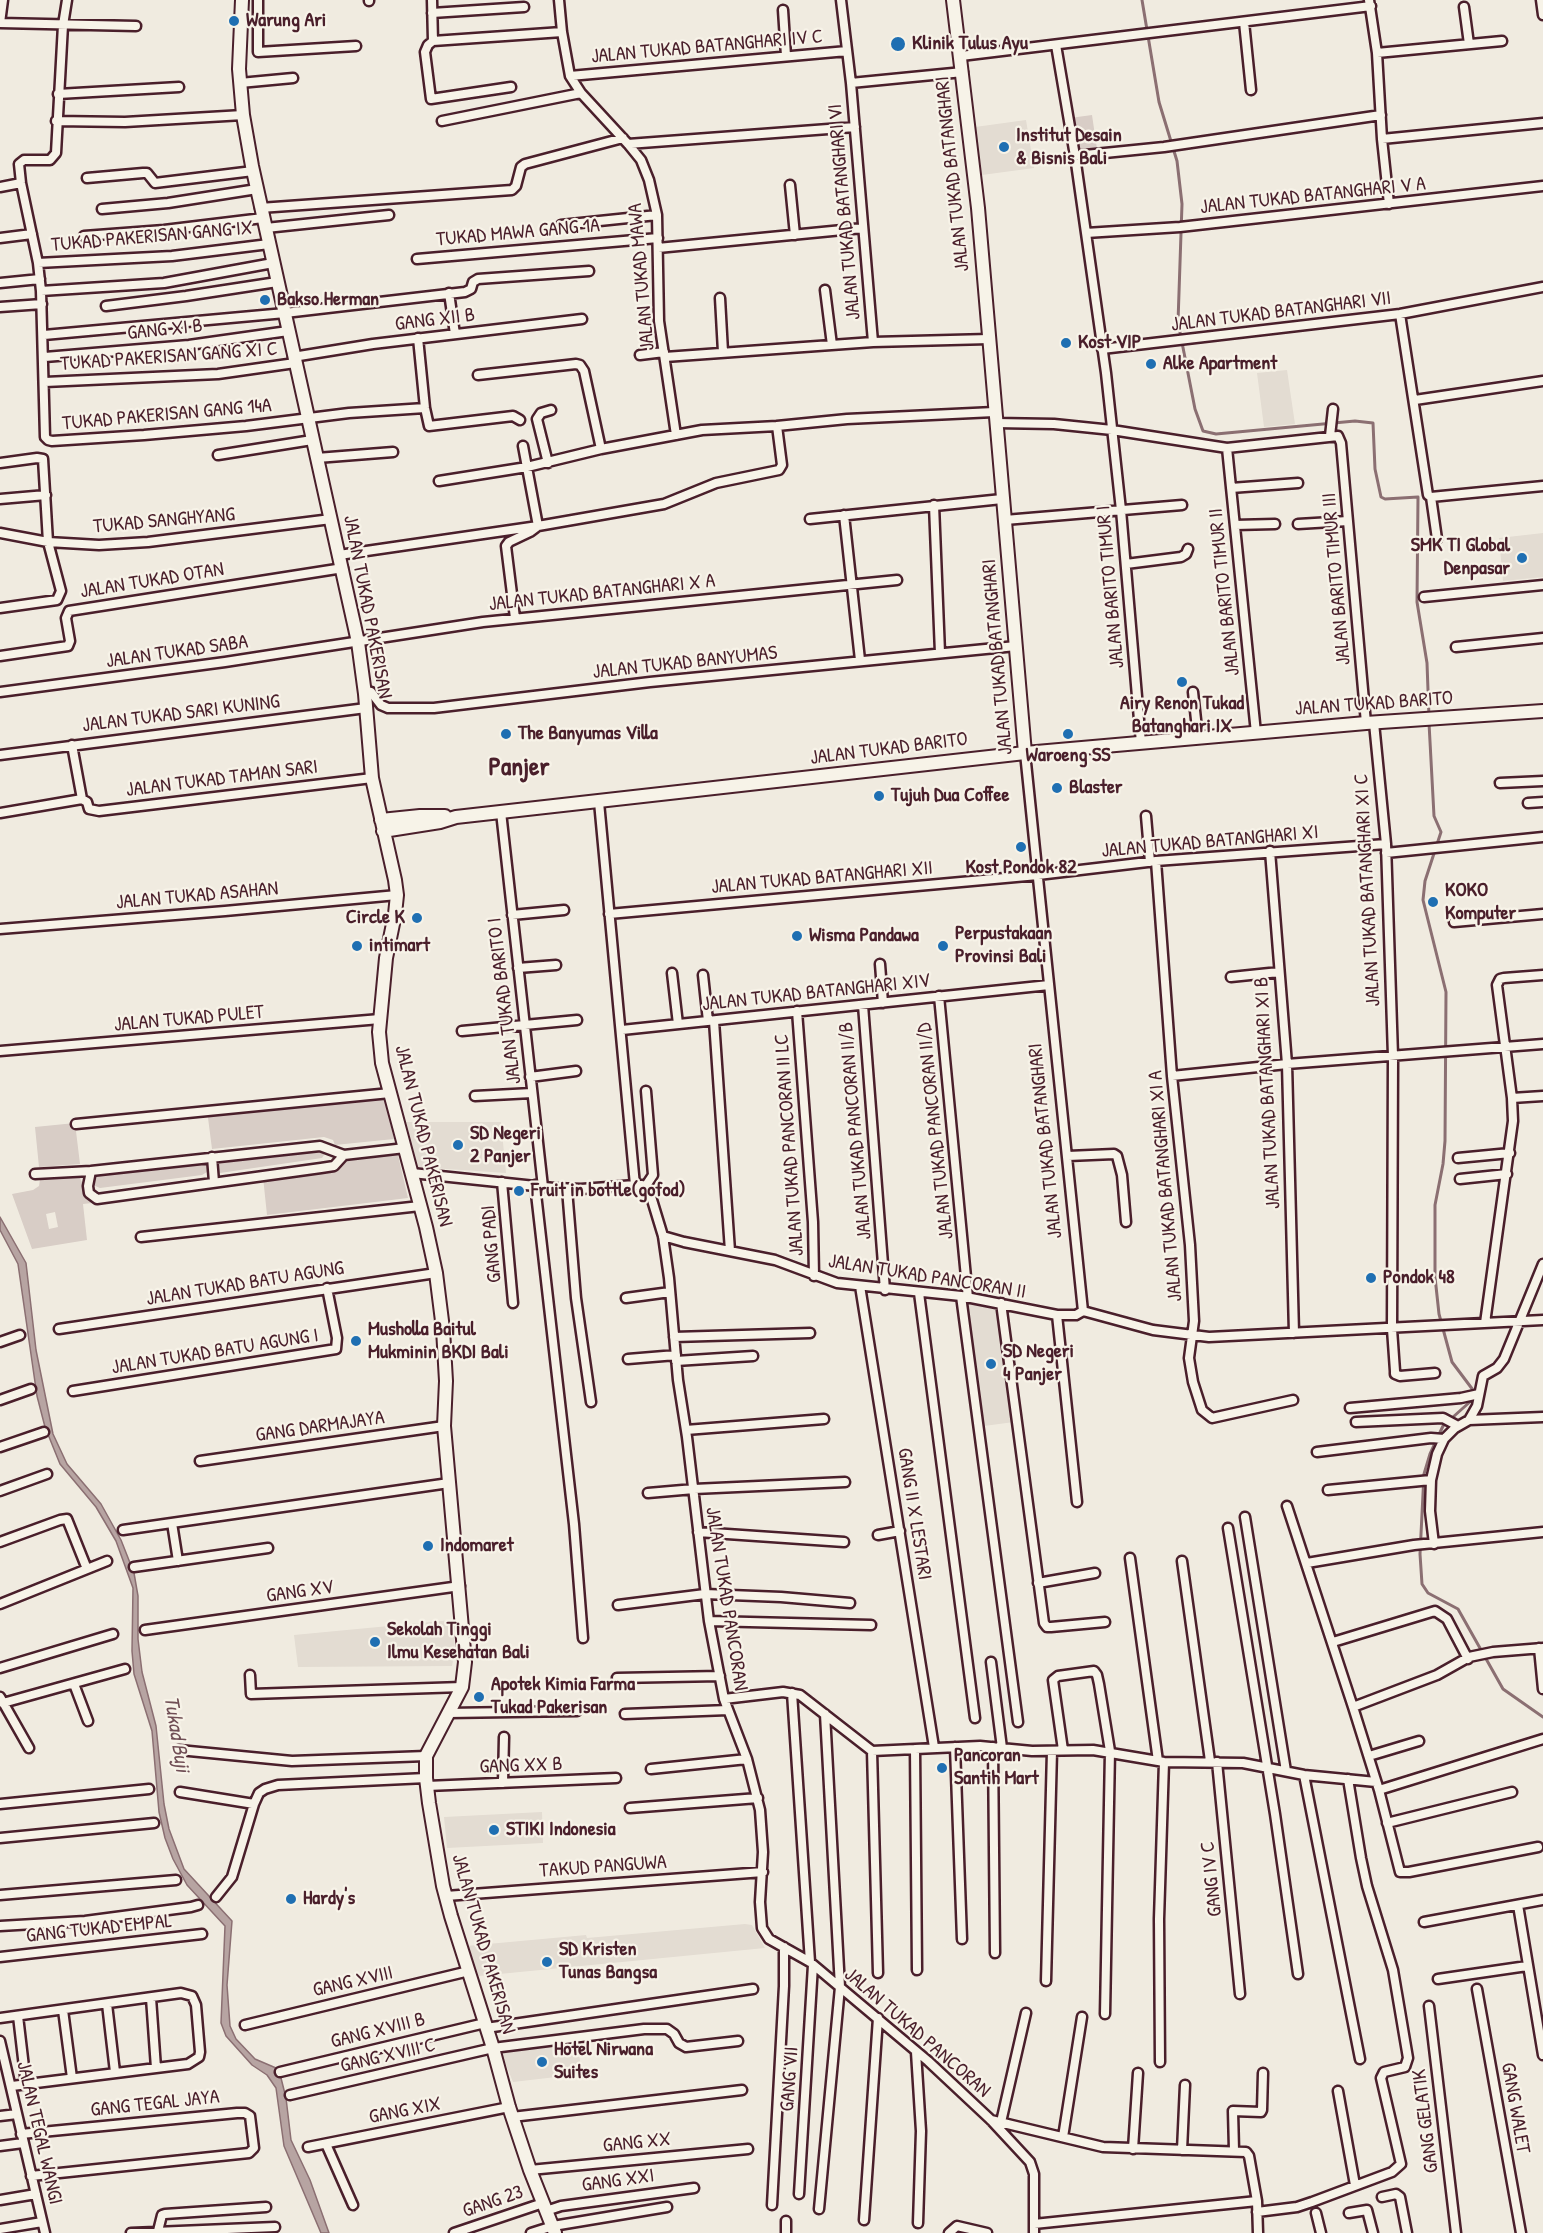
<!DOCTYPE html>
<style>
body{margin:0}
canvas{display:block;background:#f0ebe0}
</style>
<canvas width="1543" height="2233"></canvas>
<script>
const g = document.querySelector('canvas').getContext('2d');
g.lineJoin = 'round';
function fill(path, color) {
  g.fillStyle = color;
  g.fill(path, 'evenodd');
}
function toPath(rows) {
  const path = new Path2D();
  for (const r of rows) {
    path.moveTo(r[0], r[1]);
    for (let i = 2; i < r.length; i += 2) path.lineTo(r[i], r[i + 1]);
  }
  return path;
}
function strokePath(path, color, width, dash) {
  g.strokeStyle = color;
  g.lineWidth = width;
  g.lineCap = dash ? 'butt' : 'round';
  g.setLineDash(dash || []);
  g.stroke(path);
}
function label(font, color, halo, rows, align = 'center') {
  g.font = font + ' "Patrick Hand",sans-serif';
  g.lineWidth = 4.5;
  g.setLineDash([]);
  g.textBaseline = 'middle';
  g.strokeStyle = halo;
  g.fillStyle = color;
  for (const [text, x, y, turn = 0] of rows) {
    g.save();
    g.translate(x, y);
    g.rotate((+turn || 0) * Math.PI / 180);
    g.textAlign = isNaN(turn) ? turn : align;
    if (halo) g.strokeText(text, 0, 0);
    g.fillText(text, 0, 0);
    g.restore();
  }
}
fill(toPath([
 [1026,120,1034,168,982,175,975,127],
 [1287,370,1295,424,1264,427,1257,373],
 [1543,533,1543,577,1503,581,1499,538],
 [406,1122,501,1122,506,1173,418,1167],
 [967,1300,1000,1306,1014,1422,984,1426],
 [452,1620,455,1649,452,1666,298,1667,294,1635],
 [542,1812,543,1843,447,1848,444,1817],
 [745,1924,752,1925,765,1948,479,1976,466,1946,586,1935,587,1938],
 [577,2040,582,2074,513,2082,500,2050]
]), '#e3dcd2');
fill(toPath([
 [1092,115,1097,149,1076,151,1070,118],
 [383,1093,394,1139,335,1145,333,1140,324,1137,212,1149,207,1110],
 [75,1123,80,1164,39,1167,35,1127],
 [320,1147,326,1152,322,1158,220,1173,217,1171,216,1162,219,1159],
 [397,1151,408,1198,267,1215,263,1177,334,1166,338,1160],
 [207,1161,207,1172,202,1175,100,1188,93,1185,92,1174],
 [78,1174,92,1203,83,1204,87,1240,32,1249,12,1194,33,1190,39,1186,40,1179],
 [55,1212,58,1227,49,1229,46,1214]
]), '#d8cdc6');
const water = toPath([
 [0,1217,26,1263,36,1350,53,1434,67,1464,101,1504,121,1540,134,1573,138,1596,138,1639,142,1672,156,1726,164,1804,169,1829,184,1869,232,1921,227,1985,230,2026,236,2039,255,2059,276,2068,280,2074,286,2098,291,2140,310,2180,329,2233,321,2233,284,2146,276,2088,267,2075,252,2065,226,2036,221,2023,225,1926,187,1885,173,1859,165,1838,159,1812,152,1731,134,1674,132,1651,133,1588,116,1541,96,1507,60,1464,45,1427,37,1396,18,1264,0,1230,0,1217]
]);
fill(water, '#b7a4a2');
strokePath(water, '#8b6f72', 1.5);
strokePath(toPath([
 [1142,0,1159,102,1177,161,1182,204,1178,322,1195,409,1203,431,1216,434,1355,421,1373,423,1375,469,1381,497,1385,499,1418,497,1417,602,1427,663,1429,717],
 [1429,723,1434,816,1441,832,1425,881,1423,900,1446,992,1445,1141,1443,1164,1435,1205,1435,1277,1439,1314,1452,1362,1473,1390,1472,1400,1443,1426,1430,1454,1424,1474,1420,1554,1422,1584,1428,1593,1458,1609,1503,1689,1543,1717]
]), '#8b6f72', 3);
const street = toPath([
 [67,0,63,25,56,153,50,160,24,160,19,164,21,183,38,263,41,291,45,437,48,440,52,441,144,435,246,426,349,413,425,408],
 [258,0,258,52,356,46],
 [369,0,369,1],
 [432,0,433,41,428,45,425,52,431,99,511,87],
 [559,0,562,32,570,76,581,93,628,144,641,160,649,180,657,215,659,321,676,435],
 [841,0,851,83,873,342],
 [1369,0,1377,53,1382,139,1389,204],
 [1541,0,1543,15],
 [1464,7,1469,44],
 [783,10,786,56],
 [432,13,524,7],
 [1244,22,1251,90],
 [0,23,136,26],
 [0,23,3,0],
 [433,41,562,32],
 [1056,45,1075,156,1106,373,1121,510,1141,743],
 [1377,53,1502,41],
 [961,56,1371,6],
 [570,76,847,51],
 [240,83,293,78],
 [851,83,963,72],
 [58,94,179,87],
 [56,121,125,122,243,115],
 [442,121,581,93],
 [1382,139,1543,123],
 [628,144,855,127],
 [1075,156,1164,147,1381,115],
 [87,178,143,173,147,173,155,183,253,171],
 [790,185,795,235],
 [0,187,21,183],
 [260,208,512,190,516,186,521,167,525,164,623,138],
 [102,209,168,203,257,189],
 [561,225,657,215],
 [266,228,389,215],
 [1086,233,1180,227,1543,186],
 [84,236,164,230,263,218],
 [0,238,32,234],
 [658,248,863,228],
 [417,259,658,238],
 [38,263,172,256,269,244],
 [0,283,40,279],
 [825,290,832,345],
 [41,291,164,283,273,263],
 [449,293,455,334],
 [720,298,723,352],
 [106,306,186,296,277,282],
 [0,307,42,304],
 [1400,314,1428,495,1431,497,1437,539],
 [44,335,285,313,465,292,471,289,473,282,478,279,589,271],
 [418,338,425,408,429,426,513,416,520,420],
 [1102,349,1400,314,1543,287],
 [640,355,664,352],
 [45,357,189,345,288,331],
 [293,357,373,344,582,319],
 [665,357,873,342,989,339],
 [478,375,576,364,580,365,584,371,601,449],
 [45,382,218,374,295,363],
 [1415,400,1543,381],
 [996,423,1054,424,1112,430,1227,448,1338,436,1341,443,1366,723],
 [1330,436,1333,409],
 [1227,448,1256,733],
 [218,455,312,440],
 [317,458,393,452],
 [0,463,37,458,43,459,48,542,61,591,57,600,0,608],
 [548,463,537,419,541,413,551,410],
 [439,481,527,467,601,449,702,430,777,426,847,419,994,412],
 [1231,488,1298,483],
 [1431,497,1543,486],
 [0,499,46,495],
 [934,505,940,653],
 [844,515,860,660],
 [810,519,1002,499],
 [1005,520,1182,505],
 [1298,524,1348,521],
 [1235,525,1275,524],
 [0,533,48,542,99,545,148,542,331,519],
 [339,555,538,526,664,504,716,483,779,470,782,465,777,426],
 [1126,564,1181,557,1186,554,1188,549],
 [1424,597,1543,585],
 [515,618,506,546,509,542,530,532,538,526,523,446],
 [1456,647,1543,638],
 [0,656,68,646,70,641,66,618,69,611,343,568],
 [365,691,371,692,381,705,388,708,434,708,650,682,1016,646],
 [0,692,225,662,483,622,897,580],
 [1193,692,1198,738],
 [1374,723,1386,844,1393,1056,1392,1329,1395,1371,1395,1374,1400,1376,1435,1373],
 [72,745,82,799],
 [1025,753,1083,1311],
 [0,755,366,708],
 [1500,783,1543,781],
 [82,799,87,802,89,809,99,811,372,778],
 [599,802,635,1185],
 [1528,803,1543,802],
 [501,812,543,1187],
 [0,813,82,799],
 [1146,816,1150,862],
 [1270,851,1287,1064,1294,1333],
 [1386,853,1543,837],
 [1156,861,1172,1076,1190,1245,1194,1321,1189,1358,1193,1382,1202,1410,1212,1418,1293,1400],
 [609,914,1038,875,1156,861,1386,844],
 [512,915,564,910],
 [1454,922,1543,914],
 [0,929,225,911,397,895],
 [880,964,883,1003],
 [518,968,556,965],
 [672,973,678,1024],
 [703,975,708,1021],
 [1231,977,1279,972],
 [939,996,968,1298],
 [863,1005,885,1290],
 [797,1011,813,1222,814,1276],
 [714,1021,730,1251],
 [622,1030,1049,985],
 [462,1031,577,1020],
 [0,1051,380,1019],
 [1172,1076,1287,1064,1543,1044],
 [530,1077,576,1071],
 [475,1096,532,1093],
 [1512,1098,1543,1096],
 [76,1124,390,1093],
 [1068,1156,1114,1154,1117,1156,1122,1175,1126,1222],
 [212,1157,214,1182],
 [1458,1158,1510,1153],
 [91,1171,88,1186,89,1193,97,1199,321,1168,334,1166,344,1155],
 [412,1173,554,1188,581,1189,635,1185,642,1185,649,1190,663,1236,669,1278,678,1380,687,1437,709,1621,724,1699,747,1759,760,1810,763,1852,760,1902,762,1928,769,1939,810,1962,928,2061,991,2120,1030,2162,1034,2174,1034,2233],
 [35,1174,91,1171,320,1146,344,1155,405,1148],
 [1460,1179,1507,1174],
 [502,1182,513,1303],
 [535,1185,574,1524,583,1638],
 [645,1187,653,1175,646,1091],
 [567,1189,576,1298,591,1402],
 [663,1236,684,1242,775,1260,837,1283,961,1296,1057,1315,1076,1315,1083,1311],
 [141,1237,420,1206],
 [860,1286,934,1747],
 [919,1293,975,1718],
 [961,1296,1018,1722],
 [626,1298,670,1292],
 [1001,1303,1044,1623,1047,1627,1051,1627,1105,1622],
 [1083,1311,1153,1330,1209,1337,1543,1320],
 [1057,1315,1077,1502],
 [1485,1323,1513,1121,1512,1098,1497,985,1500,979,1504,978,1543,975],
 [59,1329,436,1273],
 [674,1337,810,1333],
 [0,1342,20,1335],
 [628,1359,676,1355],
 [676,1361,753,1356],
 [73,1391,336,1349,337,1338,327,1288],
 [0,1400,31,1389],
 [1350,1408,1461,1398,1479,1394],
 [1469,1420,1543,1417],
 [1356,1422,1443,1418,1458,1426],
 [686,1430,824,1419],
 [0,1447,44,1432],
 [1317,1452,1431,1438,1444,1439],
 [200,1461,444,1426],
 [1431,1480,1430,1511,1434,1544],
 [1328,1490,1431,1480,1437,1454,1444,1439,1455,1428,1469,1420,1477,1406,1483,1376,1497,1368,1504,1359,1543,1264],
 [0,1491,47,1474],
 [648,1493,694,1489,845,1482],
 [1287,1506,1353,1707,1379,1790,1400,1872,1409,1872,1538,1847],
 [1245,1517,1286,1771],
 [172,1523,178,1561],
 [1228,1528,1275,1814,1298,1974],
 [123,1530,449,1483],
 [698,1532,844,1542],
 [878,1535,900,1531],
 [0,1542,60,1520,67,1519,87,1569],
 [1130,1558,1158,1761],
 [1182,1561,1210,1761],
 [1307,1563,1414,1545,1543,1532],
 [134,1567,268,1548],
 [1038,1583,1095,1573],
 [0,1604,107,1561],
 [618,1605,705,1594,781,1597,850,1603],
 [709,1621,871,1625],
 [145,1630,460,1586],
 [1333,1642,1435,1611,1447,1619,1468,1659],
 [1539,1648,1543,1689],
 [991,1662,1002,1748],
 [0,1668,113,1634],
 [250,1675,251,1694,462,1687],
 [617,1678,720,1676],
 [74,1684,88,1721],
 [792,1693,810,1962],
 [0,1697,29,1748],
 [724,1699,783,1692,800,1695,872,1751,980,1746,1032,1751,1093,1750,1164,1762,1243,1763,1304,1775,1376,1782],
 [3,1703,125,1669],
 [1353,1707,1437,1675,1469,1657,1493,1652,1543,1648],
 [448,1713,577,1711],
 [625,1714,728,1710],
 [955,1747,962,1939],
 [993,1747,995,1953],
 [915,1749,917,1970],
 [179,1750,292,1761,426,1756],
 [1063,1750,1053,1680,1058,1676,1094,1671,1097,1675,1099,1684,1110,1751,1105,2014],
 [872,1751,878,1973],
 [1369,1756,1419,1741],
 [1217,1762,1240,1994],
 [651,1769,747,1759],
 [1304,1775,1360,2059],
 [503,1783,504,1737],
 [427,1786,616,1778],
 [1379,1790,1543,1739],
 [180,1792,254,1804],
 [0,1804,149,1789],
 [630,1808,758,1798],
 [1387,1823,1512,1792],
 [0,1838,154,1823],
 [0,1895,176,1880],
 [446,1896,763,1872],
 [216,1897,232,1877,254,1804,259,1793,265,1789,278,1785,426,1778],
 [1518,1905,1543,2055],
 [1424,1922,1543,1900],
 [0,1926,85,1921,191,1907,198,1905],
 [0,1957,202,1934],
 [1438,1979,1527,1966],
 [1046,1981,1052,1751],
 [1477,1989,1521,2233],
 [151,1998,156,2068],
 [107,2004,115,2072],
 [1429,2006,1456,2233],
 [63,2010,72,2078],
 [18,2016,26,2084],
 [0,2018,181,1993,192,1996,196,2005,200,2052,199,2057,188,2064,12,2086],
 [245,2025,469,1971],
 [486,2028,753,1989],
 [0,2041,45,2233],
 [916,2052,921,2131,918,2223],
 [1160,2062,1159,1919,1164,1762],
 [280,2072,485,2023],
 [1338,2091,1355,2185],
 [290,2095,493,2048,644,2029,667,2029,674,2034,679,2043,686,2047,738,2041],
 [0,2116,17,2114],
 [512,2117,742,2090],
 [991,2120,1103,2147,1246,2152,1249,2156,1257,2201,1258,2233],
 [1001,2122,1026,2013],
 [21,2134,237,2113,245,2113,250,2116,254,2148,249,2153,31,2176],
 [1063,2137,1082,2017],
 [326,2144,353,2205],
 [0,2146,23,2143],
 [308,2147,509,2107],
 [1133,2149,1138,2073],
 [1182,2150,1185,2085],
 [1234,2150,1233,2111,1261,2112,1262,2110,1263,2073],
 [530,2170,748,2149],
 [799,2194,813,1965],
 [1382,2197,1396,2194,1400,2197,1407,2233],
 [0,2200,36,2194],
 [772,2205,784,1986,784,1947],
 [819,2209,840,1987,825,1714],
 [546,2211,561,2206,694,2188],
 [1257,2212,1297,2207,1312,2202,1392,2172,1401,2164,1381,2078,1384,2072,1405,2067,1408,2058,1393,1970,1367,1886,1361,1858,1348,1779],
 [1316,2213,1321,2233],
 [1349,2213,1367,2210,1373,2233],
 [864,2220,878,2018],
 [1034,2224,1257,2201],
 [0,2229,42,2222],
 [158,2231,162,2215,165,2214,266,2207],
 [131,2233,275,2227],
 [454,2233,543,2203],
 [531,2233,553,2226,667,2207],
 [786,2233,786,2221],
 [949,2233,957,2226,987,2233]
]);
const secondary = toPath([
 [242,0,239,69,243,115,252,166,358,642,365,694,372,778,395,880,397,895,395,914,386,958,379,1032,382,1063,426,1227,436,1273,443,1329,446,1381,444,1426,465,1662,462,1687,426,1756,426,1778,429,1803,443,1886,451,1916,493,2048,509,2107,530,2170,555,2233],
 [953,0,978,208,1025,753],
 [381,820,420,816,445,816],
 [383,831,440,822,456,817,1025,753,1366,723,1543,711]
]);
strokePath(street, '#4a1f2b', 13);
strokePath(secondary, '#4a1f2b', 16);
strokePath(street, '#f7f3e8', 8);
strokePath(secondary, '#f7f3e8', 12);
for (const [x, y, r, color] of [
 [234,21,6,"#1f6fb2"],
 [898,44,8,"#1f6fb2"],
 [1004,147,6,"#1f6fb2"],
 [265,300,6,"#1f6fb2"],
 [1066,343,6,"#1f6fb2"],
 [1151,364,6,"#1f6fb2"],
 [1522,558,6,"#1f6fb2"],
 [1182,682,6,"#1f6fb2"],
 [506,734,6,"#1f6fb2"],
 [1068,734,6,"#1f6fb2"],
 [1057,788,6,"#1f6fb2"],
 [879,796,6,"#1f6fb2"],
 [1021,847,6,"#1f6fb2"],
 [1433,902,6,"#1f6fb2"],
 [417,918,6,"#1f6fb2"],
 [797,936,6,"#1f6fb2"],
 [357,946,6,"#1f6fb2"],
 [943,946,6,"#1f6fb2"],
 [458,1145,6,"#1f6fb2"],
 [519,1191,6,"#1f6fb2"],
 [1371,1278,6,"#1f6fb2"],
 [356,1341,6,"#1f6fb2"],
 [991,1364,6,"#1f6fb2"],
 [428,1546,6,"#1f6fb2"],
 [375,1642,6,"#1f6fb2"],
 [479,1697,6,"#1f6fb2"],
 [942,1768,6,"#1f6fb2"],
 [494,1830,6,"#1f6fb2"],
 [291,1899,6,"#1f6fb2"],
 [547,1962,6,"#1f6fb2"],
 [542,2062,6,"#1f6fb2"]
]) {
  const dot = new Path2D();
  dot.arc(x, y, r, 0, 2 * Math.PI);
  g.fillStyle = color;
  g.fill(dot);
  strokePath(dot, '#f7f3e8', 2);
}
label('bold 20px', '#4a1f2b', '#f7f3e8', [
 ["Warung Ari",246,21],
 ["Klinik Tulus Ayu",912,44],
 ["Institut Desain",1016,136],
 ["& Bisnis Bali",1016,159],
 ["Bakso Herman",277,300],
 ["Kost VIP",1078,343],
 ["Alke Apartment",1163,364],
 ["SMK TI Global",1510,546,"right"],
 ["Denpasar",1510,569,"right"],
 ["Airy Renon Tukad",1182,704,"center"],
 ["Batanghari IX",1182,727,"center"],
 ["The Banyumas Villa",518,734],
 ["Waroeng SS",1068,756,"center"],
 ["Blaster",1069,788],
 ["Tujuh Dua Coffee",891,796],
 ["Kost Pondok 82",1021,868,"center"],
 ["KOKO",1445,891],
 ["Komputer",1445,914],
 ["Circle K",405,918,"right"],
 ["Perpustakaan",955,934],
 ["Provinsi Bali",955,957],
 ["Wisma Pandawa",809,936],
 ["intimart",369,946],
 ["SD Negeri",470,1134],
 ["2 Panjer",470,1157],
 ["Fruit in bottle(gofod)",531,1191],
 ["Pondok 48",1383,1278],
 ["Musholla Baitul",368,1330],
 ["Mukminin BKDI Bali",368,1353],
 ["SD Negeri",1003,1352],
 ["4 Panjer",1003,1375],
 ["Indomaret",440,1546],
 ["Sekolah Tinggi",387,1630],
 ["Ilmu Kesehatan Bali",387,1653],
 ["Apotek Kimia Farma",491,1685],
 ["Tukad Pakerisan",491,1708],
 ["Pancoran",954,1756],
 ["Santih Mart",954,1779],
 ["STIKI Indonesia",506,1830],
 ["Hardy's",303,1899],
 ["SD Kristen",559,1950],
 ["Tunas Bangsa",559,1973],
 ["Hotel Nirwana",554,2050],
 ["Suites",554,2073]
], 'left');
label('20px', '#4a1f2b', '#f7f3e8', [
 ["JALAN TUKAD BATANGHARI IV C",707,47,-5],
 ["JALAN TUKAD BATANGHARI",953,174,-96],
 ["JALAN TUKAD BATANGHARI V A",1313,196,-6],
 ["JALAN TUKAD BATANGHARI VI",845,212,-95],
 ["TUKAD MAWA GANG 1A",518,233,-5],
 ["TUKAD PAKERISAN GANG IX",152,237,-5],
 ["JALAN TUKAD MAWA",642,277,-95],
 ["JALAN TUKAD BATANGHARI VII",1281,312,-7],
 ["GANG XII B",435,320,-7],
 ["GANG XI B",165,330,-6],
 ["TUKAD PAKERISAN GANG XI C",169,357,-4],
 ["TUKAD PAKERISAN GANG 14A",167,415,-5],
 ["TUKAD SANGHYANG",164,521,-5],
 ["JALAN BARITO TIMUR III",1337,579,-95],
 ["JALAN TUKAD OTAN",152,581,-9],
 ["JALAN BARITO TIMUR I",1111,587,-95],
 ["JALAN BARITO TIMUR II",1225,592,-96],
 ["JALAN TUKAD BATANGHARI X A",602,593,-6],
 ["JALAN TUKAD PAKERISAN",367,607,79],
 ["JALAN TUKAD SABA",177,652,-8],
 ["JALAN TUKAD BATANGHARI",998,657,-95],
 ["JALAN TUKAD BANYUMAS",685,663,-6],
 ["JALAN TUKAD BARITO",1374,704,-4],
 ["JALAN TUKAD SARI KUNING",181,714,-7],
 ["JALAN TUKAD BARITO",889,749,-7],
 ["JALAN TUKAD TAMAN SARI",222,779,-7],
 ["JALAN TUKAD BATANGHARI XI",1210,842,-5],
 ["JALAN TUKAD BATANGHARI XII",822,878,-5],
 ["JALAN TUKAD BATANGHARI XI C",1368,890,-93],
 ["JALAN TUKAD ASAHAN",197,896,-5],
 ["JALAN TUKAD BATANGHARI XIV",816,993,-6],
 ["JALAN TUKAD BARITO I",505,1001,-97],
 ["JALAN TUKAD PULET",189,1019,-5],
 ["JALAN TUKAD BATANGHARI XI B",1268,1093,-93],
 ["JALAN TUKAD PANCORAN II/B",856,1131,-95],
 ["JALAN TUKAD PANCORAN II/D",936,1131,-96],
 ["JALAN TUKAD PAKERISAN",423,1136,76],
 ["JALAN TUKAD BATANGHARI",1046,1141,-96],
 ["JALAN TUKAD PANCORAN II LC",790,1145,-94],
 ["JALAN TUKAD BATANGHARI XI A",1166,1186,-95],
 ["GANG PADI",492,1244,-95],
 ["JALAN TUKAD PANCORAN II",927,1277,9],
 ["JALAN TUKAD BATU AGUNG",245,1284,-9],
 ["JALAN TUKAD BATU AGUNG I",215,1352,-9],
 ["GANG DARMAJAYA",320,1427,-8],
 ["GANG II X LESTARI",914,1514,81],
 ["GANG XV",300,1592,-8],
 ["JALAN TUKAD PANCORAN",726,1599,81],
 ["GANG XX B",521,1766,-2],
 ["TAKUD PANGUWA",603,1867,-4],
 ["GANG IV C",1212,1879,-96],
 ["GANG TUKAD EMPAL",99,1929,-6],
 ["JALAN TUKAD PAKERISAN",483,1944,74],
 ["GANG XVIII",353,1982,-13],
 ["GANG XVIII B",378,2031,-14],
 ["JALAN TUKAD PANCORAN",917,2033,41],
 ["GANG XVIII C",388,2056,-13],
 ["GANG VII",790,2079,-86],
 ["GANG TEGAL JAYA",155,2104,-6],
 ["GANG WALET",1515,2108,80],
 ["GANG XIX",405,2111,-11],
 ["GANG GELATIK",1426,2121,-97],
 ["JALAN TEGAL WANGI",39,2133,77],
 ["GANG XX",637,2143,-6],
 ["GANG XXI",618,2181,-8],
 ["GANG 23",493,2202,-19]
]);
label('italic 21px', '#704e55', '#f7f3e8', [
 ["Tukad Buji",176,1734,81]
]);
label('bold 26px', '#4a1f2b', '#f7f3e8', [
 ["Panjer",519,768]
]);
</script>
